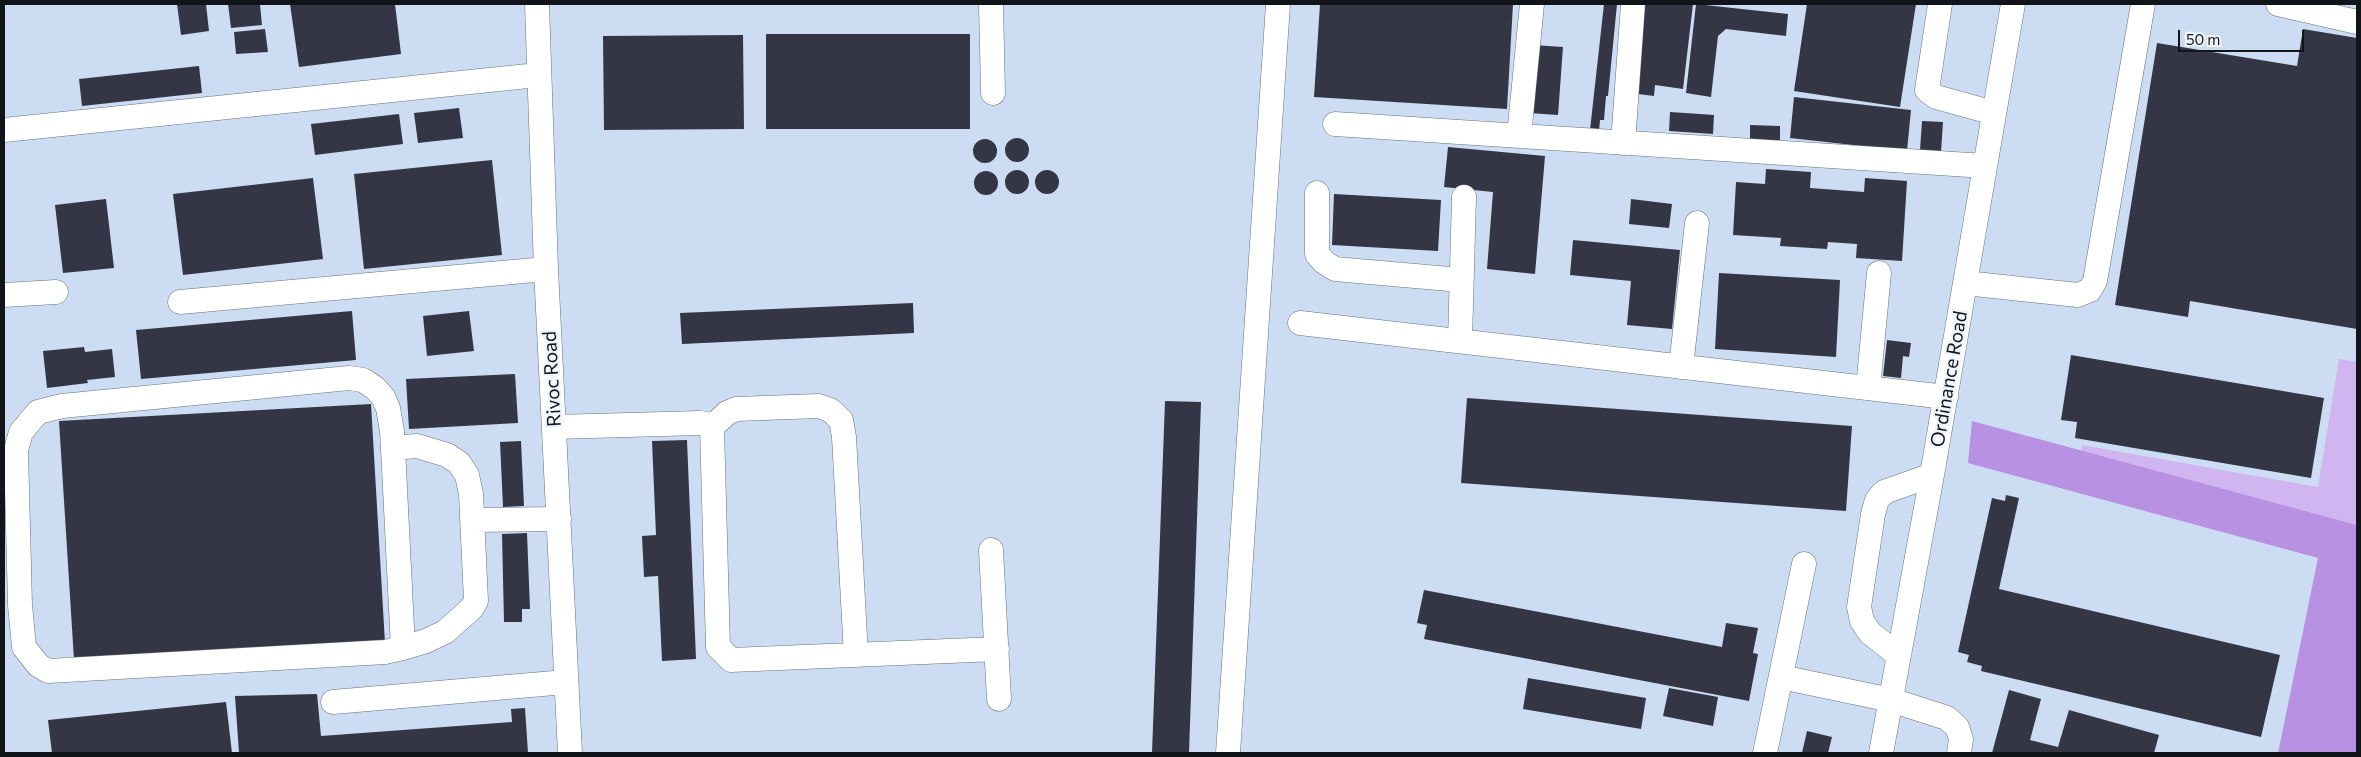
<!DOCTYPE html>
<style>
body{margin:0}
#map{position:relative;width:2361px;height:757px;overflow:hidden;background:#dce9f9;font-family:Commissioner,sans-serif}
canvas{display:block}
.frame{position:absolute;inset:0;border:5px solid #11151a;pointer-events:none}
.scale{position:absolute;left:2178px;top:30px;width:126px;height:22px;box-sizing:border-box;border:2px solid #11151a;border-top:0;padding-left:6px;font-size:15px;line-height:18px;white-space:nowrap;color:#11151a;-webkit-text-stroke:4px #f0f5fc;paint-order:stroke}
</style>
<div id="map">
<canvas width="2361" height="757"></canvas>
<div class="frame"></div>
<div class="scale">50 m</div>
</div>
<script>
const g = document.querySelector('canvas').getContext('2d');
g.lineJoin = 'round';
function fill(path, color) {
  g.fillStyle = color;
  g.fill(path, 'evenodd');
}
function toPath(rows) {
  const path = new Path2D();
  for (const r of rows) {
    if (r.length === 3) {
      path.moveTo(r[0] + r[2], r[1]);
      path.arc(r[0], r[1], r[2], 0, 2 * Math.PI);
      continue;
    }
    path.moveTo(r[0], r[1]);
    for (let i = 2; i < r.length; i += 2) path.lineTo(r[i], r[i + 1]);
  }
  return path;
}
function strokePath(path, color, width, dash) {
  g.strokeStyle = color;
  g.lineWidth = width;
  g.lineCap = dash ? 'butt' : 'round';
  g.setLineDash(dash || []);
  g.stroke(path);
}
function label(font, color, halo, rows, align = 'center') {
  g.font = font + ' Commissioner,sans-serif';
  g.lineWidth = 5;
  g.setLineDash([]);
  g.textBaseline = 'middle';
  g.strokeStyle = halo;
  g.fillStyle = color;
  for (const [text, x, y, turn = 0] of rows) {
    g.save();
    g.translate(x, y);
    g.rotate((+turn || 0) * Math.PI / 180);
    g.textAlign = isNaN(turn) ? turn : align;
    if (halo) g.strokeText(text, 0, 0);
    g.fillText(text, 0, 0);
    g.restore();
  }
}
fill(toPath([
 [4,4,2357,4,2357,753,4,753]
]), '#ccddf3');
fill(toPath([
 [2339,359,2357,362,2357,525,2081,451,2082,445,2318,487]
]), '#d1b5f0');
fill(toPath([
 [1972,421,2357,525,2357,753,2278,753,2318,558,1968,463]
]), '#b991e2');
fill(toPath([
 [177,4,206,4,209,31,181,35],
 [228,4,260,4,262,25,231,28],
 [290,4,395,4,401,54,299,67],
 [1320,4,1513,4,1507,109,1314,97],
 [1604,4,1617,4,1608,96,1606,96,1604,120,1600,120,1599,131,1590,130],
 [1641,4,1693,4,1683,89,1655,85,1654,96,1638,94],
 [1696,4,1788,14,1786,36,1726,29,1718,36,1711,97,1686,93],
 [1807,4,1916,4,1900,107,1794,91],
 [265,29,268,52,236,54,234,32],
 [2303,29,2357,38,2357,329,2190,301,2188,317,2115,305,2157,43,2297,66],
 [766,34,970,34,970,129,766,129],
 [743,35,744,129,604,130,603,36],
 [1533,45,1563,47,1558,115,1529,113],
 [199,66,202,93,82,106,79,79],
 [1794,97,1911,110,1907,151,1790,138],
 [459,108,463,138,418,143,414,113],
 [1670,112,1714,115,1713,134,1669,131],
 [399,114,403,144,315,155,311,124],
 [1922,121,1943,122,1941,152,1920,150],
 [1750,125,1780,126,1780,140,1750,140],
 [1017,150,12],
 [985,151,12],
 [1448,147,1545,156,1535,274,1487,269,1493,192,1444,187],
 [492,160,502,255,364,269,354,174],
 [1766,169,1811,172,1810,188,1864,192,1865,178,1907,181,1902,261,1856,258,1857,244,1828,242,1827,249,1780,246,1781,238,1733,235,1736,182,1765,184],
 [1017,182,12],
 [1047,182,12],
 [986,183,12],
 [313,178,323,259,183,275,173,194],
 [1334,194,1441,200,1438,251,1332,245],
 [106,199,114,268,63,273,55,205],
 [1631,199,1672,204,1669,228,1629,224],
 [1573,240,1680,250,1672,329,1627,325,1631,281,1570,275],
 [1719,273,1840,280,1836,357,1715,349],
 [913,303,914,333,682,344,680,313],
 [352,311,356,360,141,379,136,330],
 [469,311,474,351,427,356,423,316],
 [1887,340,1911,343,1909,357,1903,356,1901,378,1883,376],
 [84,347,85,352,112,349,115,377,87,380,88,383,47,388,43,351],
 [2071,355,2324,398,2311,478,2075,438,2077,422,2061,420],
 [515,374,518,423,409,429,406,379],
 [1467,398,1852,426,1846,511,1461,483],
 [1165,401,1201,402,1189,753,1152,753],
 [371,404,385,643,74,660,59,421],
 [687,440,696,659,662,661,658,576,644,577,642,536,656,535,652,441],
 [521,441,524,506,503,507,500,442],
 [2006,495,2019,498,1999,589,2280,655,2261,737,1981,671,1982,666,1967,662,1969,655,1958,652,1992,498,2005,501],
 [527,533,530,609,522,609,522,622,504,622,502,534],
 [1424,590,1722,647,1726,623,1758,628,1753,653,1758,654,1749,701,1424,639,1427,625,1417,623],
 [1528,678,1646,698,1641,729,1523,709],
 [1669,688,1718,697,1713,726,1663,716],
 [2009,690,2041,699,2030,740,2058,747,2069,710,2159,735,2154,753,1992,753],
 [317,694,321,736,512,722,511,709,525,708,528,753,239,753,235,696],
 [226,702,232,753,52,753,48,720],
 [1807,731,1832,737,1828,753,1802,753]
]), '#343645');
const minor = toPath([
 [537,4,546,269,570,753],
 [991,4,993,93],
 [1940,4,1927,90,1936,97,1994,113],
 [2278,4,2357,22],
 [1335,124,1985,166],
 [4,130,538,75],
 [1519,136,1532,4],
 [1623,143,1633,4],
 [1317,193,1317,254,1324,262,1335,269,1461,280],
 [1965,283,2078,295,2090,290,2095,281,2143,4],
 [4,295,56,292],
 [180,302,546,269],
 [1300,323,1946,397],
 [1460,341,1464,197],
 [1681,367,1697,223],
 [1868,388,1879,273],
 [554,427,700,423,707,424,712,427,718,647,731,660,997,649],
 [712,427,727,413,736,409,819,406,830,410,841,420,844,437,856,655],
 [393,448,417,446,447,455,459,463,467,475,471,494,476,601,472,608,445,632,426,641,403,648,385,652,48,671,38,665,24,647,20,605,16,450,21,432,38,412,62,406,349,378,363,380,375,388,383,397,388,408,392,431,393,448,403,648],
 [473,520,559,519],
 [991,550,999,699],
 [1898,655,1870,633,1862,621,1859,607,1873,514,1877,500,1884,492,1932,475],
 [1781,677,1891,700,1947,718,1957,727,1961,739,1959,753],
 [333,702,566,682],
 [1228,753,1278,4],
 [1765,753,1804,564],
 [1881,753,1932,475,2013,4]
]);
strokePath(minor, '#667180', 25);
strokePath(minor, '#fff', 24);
label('19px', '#11151a', '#f0f5fc', [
 ["Rivoc Road",552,379,-93],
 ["Ordinance Road",1949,379,-80]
]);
</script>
